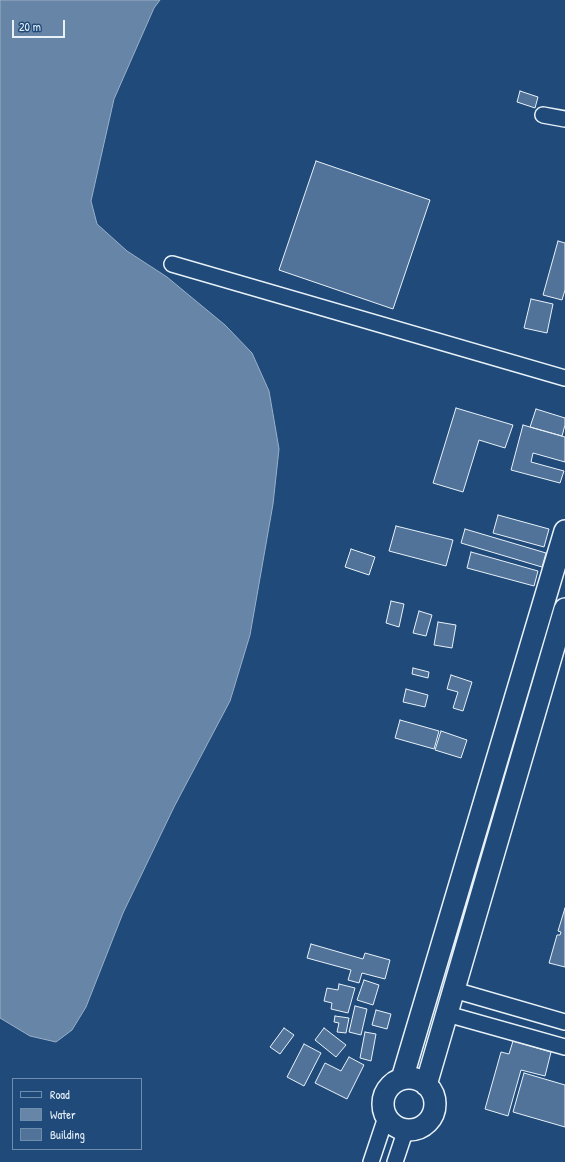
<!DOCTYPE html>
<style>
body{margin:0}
#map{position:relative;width:565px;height:1162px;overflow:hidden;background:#1f4a7a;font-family:"Patrick Hand",sans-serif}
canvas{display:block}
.legend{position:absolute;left:12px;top:1078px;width:130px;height:72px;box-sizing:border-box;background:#1f4a7a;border:1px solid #6f8dac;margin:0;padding:5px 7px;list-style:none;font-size:12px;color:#e8f1f8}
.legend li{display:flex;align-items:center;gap:8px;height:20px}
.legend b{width:20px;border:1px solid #6f8dac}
.scale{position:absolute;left:12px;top:20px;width:53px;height:18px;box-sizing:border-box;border:2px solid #e8f1f8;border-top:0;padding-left:5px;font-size:12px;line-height:14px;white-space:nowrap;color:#e8f1f8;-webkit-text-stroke:3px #1f4a7a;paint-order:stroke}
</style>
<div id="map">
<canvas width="565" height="1162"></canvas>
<ul class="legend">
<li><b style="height:5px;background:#1f4a7a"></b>Road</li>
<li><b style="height:11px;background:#6685a7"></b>Water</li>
<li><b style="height:11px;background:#517399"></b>Building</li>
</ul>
<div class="scale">20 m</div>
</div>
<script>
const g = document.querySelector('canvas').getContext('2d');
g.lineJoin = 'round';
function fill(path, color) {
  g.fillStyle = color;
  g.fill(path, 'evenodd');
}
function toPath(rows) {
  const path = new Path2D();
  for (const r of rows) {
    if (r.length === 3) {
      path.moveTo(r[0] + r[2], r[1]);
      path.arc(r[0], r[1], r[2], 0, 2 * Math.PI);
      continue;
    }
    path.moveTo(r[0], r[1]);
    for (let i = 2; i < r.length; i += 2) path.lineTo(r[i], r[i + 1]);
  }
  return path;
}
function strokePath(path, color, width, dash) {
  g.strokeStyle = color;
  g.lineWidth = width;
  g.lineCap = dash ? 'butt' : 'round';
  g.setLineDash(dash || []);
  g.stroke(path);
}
const water = toPath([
 [0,0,160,0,154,8,114,99,91,201,97,224,127,251,167,277,225,325,252,353,269,391,279,449,273,504,250,635,230,701,174,807,123,913,86,1007,72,1030,56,1042,30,1036,0,1018,0,0]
]);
fill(water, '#6685a7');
strokePath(water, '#9ab0c7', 1);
const building = toPath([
 [520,91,538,97,535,108,517,102,520,91],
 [316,161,430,200,393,309,279,270,316,161],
 [558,241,565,243,565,290,562,300,543,295,558,241],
 [531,299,553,304,547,333,524,328,531,299],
 [456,408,513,425,505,448,479,440,463,492,433,483,456,408],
 [536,409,565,418,565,425,562,436,530,427,536,409],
 [523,425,565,437,565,462,533,453,531,462,564,471,560,483,511,470,523,425],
 [498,515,549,529,544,547,493,533,498,515],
 [396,526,453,540,446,566,389,551,396,526],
 [465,529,546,553,542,567,461,543,465,529],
 [351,549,375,557,369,575,345,567,351,549],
 [471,552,538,571,534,586,467,568,471,552],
 [391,601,404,604,399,627,386,623,391,601],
 [419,611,432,615,426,636,413,633,419,611],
 [438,622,456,625,452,648,434,645,438,622],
 [413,668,429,672,428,678,412,674,413,668],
 [451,675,472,682,463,711,453,708,458,692,447,689,451,675],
 [406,689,428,695,425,707,403,702,406,689],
 [400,720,439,731,434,749,395,738,400,720],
 [441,731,467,740,461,758,435,750,441,731],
 [565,908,565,967,549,963,557,935,560,935,561,932,558,931,565,908],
 [311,944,363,959,365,953,390,960,385,979,362,973,359,983,348,980,351,970,307,958,311,944],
 [364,980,379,985,373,1005,357,1000,364,980],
 [339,984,355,988,348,1013,331,1009,332,1003,324,1001,327,988,338,990,339,984],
 [355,1006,367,1009,361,1035,349,1032,355,1006],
 [376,1010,391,1014,387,1029,372,1025,376,1010],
 [335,1016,349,1018,346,1033,337,1032,339,1023,334,1022,335,1016],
 [284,1028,294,1035,280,1054,270,1047,284,1028],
 [324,1028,346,1045,336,1057,315,1040,324,1028],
 [365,1032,376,1034,371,1061,360,1058,365,1032],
 [513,1041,551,1052,545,1076,521,1070,508,1116,485,1109,501,1052,509,1054,513,1041],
 [304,1044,321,1053,304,1086,287,1077,304,1044],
 [349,1057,364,1065,347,1099,315,1083,325,1063,341,1071,349,1057],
 [524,1073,565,1085,565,1127,513,1112,524,1073]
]);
fill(building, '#517399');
strokePath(building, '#e8f1f8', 1);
const street = toPath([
 [543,115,565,119],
 [172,264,565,378],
 [454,990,565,1022],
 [447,1014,565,1047],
 [371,1162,386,1117],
 [395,1162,406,1129]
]);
const secondary = toPath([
 [409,1104,26],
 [402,1079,565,531],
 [426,1085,565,609]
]);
strokePath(street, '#e8f1f8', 18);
strokePath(secondary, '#e8f1f8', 24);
strokePath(street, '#1f4a7a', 15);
strokePath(secondary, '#1f4a7a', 21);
</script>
